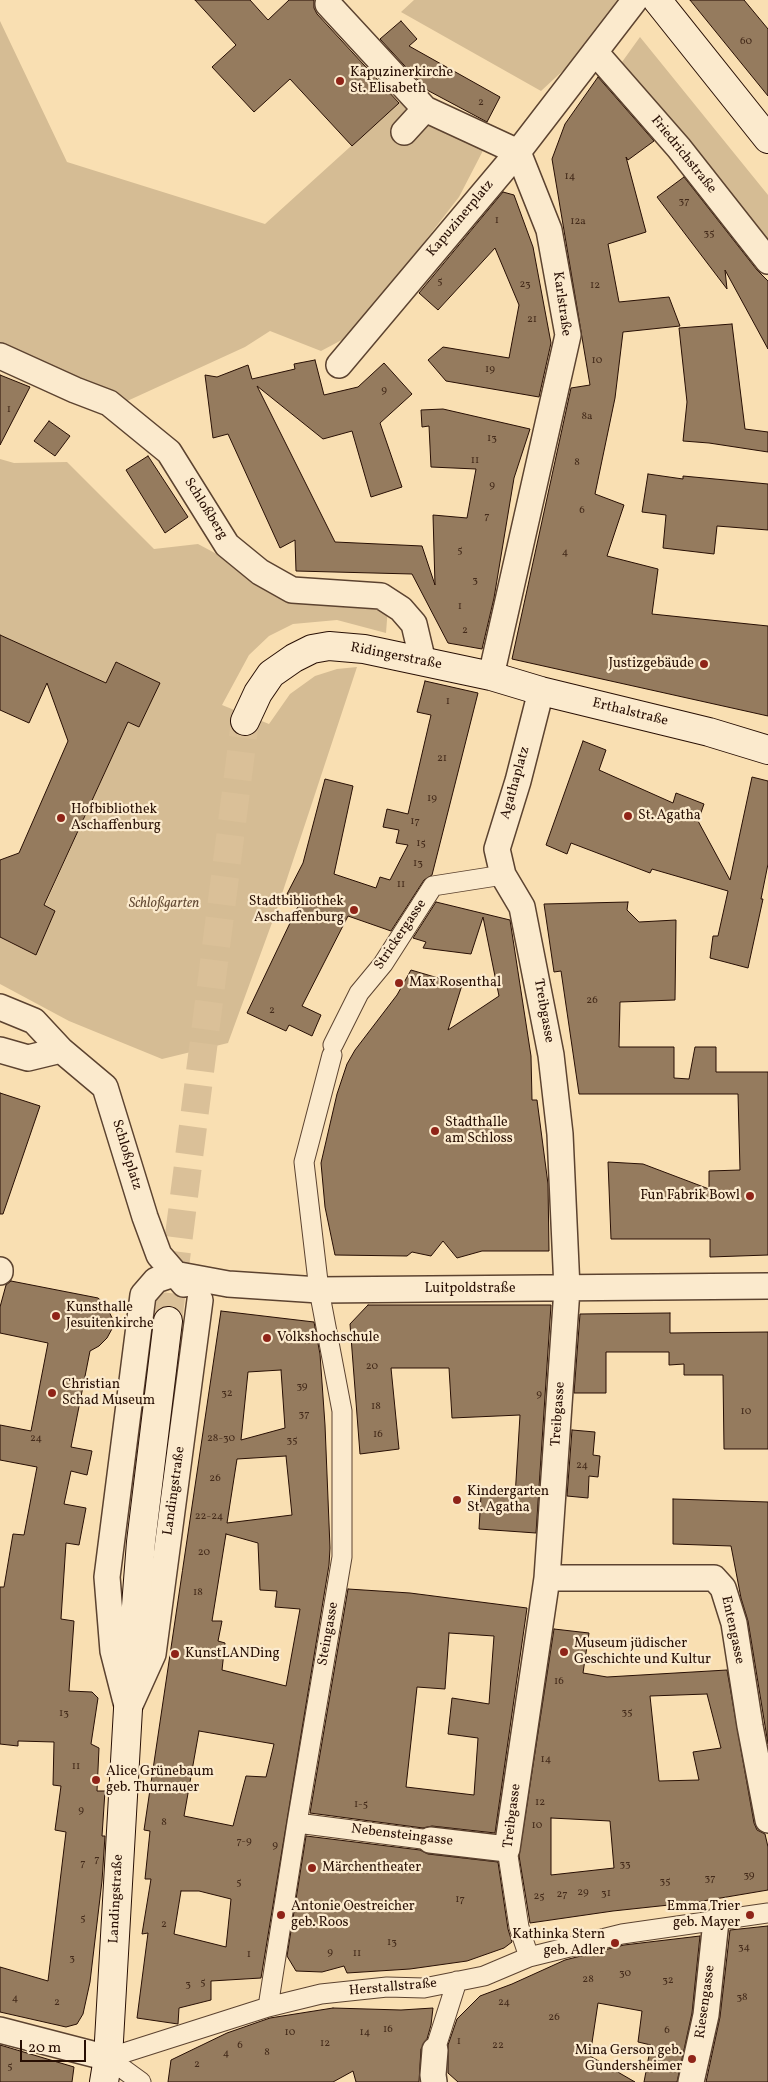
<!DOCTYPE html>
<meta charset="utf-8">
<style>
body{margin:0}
#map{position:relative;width:768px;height:2082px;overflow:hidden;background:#f9dfb2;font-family:Vollkorn,serif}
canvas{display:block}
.scale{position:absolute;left:20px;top:2040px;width:66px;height:22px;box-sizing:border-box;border:2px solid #280f04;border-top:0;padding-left:6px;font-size:15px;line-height:18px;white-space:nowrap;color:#280f04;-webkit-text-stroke:4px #fbeacd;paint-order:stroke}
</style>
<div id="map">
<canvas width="768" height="2082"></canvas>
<div class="scale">20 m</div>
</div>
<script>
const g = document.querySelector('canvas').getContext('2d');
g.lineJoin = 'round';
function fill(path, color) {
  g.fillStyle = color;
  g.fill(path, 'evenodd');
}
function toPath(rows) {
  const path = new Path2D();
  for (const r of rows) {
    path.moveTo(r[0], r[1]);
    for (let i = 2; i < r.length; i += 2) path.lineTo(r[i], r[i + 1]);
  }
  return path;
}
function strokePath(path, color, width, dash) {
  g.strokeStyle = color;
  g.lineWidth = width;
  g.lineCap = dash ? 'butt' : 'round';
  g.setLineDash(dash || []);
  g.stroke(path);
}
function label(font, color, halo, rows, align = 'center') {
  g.font = font + ' Vollkorn,serif';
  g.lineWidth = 4.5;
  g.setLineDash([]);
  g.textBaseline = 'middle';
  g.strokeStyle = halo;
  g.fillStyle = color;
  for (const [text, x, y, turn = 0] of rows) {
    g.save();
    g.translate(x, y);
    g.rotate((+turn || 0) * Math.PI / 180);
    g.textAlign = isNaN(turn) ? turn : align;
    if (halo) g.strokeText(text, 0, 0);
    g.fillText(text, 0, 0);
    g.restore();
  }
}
fill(toPath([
 [414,0,619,0,582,53,541,91,401,12],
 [0,21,67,162,265,224,404,98,489,139,459,197,353,334,321,351,270,331,245,347,125,402,0,346],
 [640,37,768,195,768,247,686,141,622,62],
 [0,459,14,463,67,462,154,549,198,544,271,583,388,607,386,633,337,620,293,624,269,636,249,655,222,705,269,724,290,694,315,676,337,669,357,667,277,909,228,1043,162,1059,69,1021,0,984,0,937,36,955,55,911,45,905,128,722,139,727,160,683,116,662,106,683,0,635]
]), '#d5bc94');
const building = toPath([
 [195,0,250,0,268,20,289,0,314,0,314,8,317,14,399,103,352,146,290,79,254,112,212,67,236,45,195,0],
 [690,0,744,0,768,29,768,96,690,0],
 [401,21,417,39,409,46,500,97,487,122,427,90,380,39,401,21],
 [598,77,654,141,628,160,626,157,646,232,608,244,619,302,669,297,680,326,623,332,615,398,595,494,624,505,607,556,658,569,652,614,768,626,768,716,512,659,571,388,590,385,552,159,565,124,598,77],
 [684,177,757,270,768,281,768,349,725,270,727,289,657,197,684,177],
 [503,192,514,195,533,247,551,343,539,397,446,381,428,360,443,347,509,358,519,305,495,248,438,310,419,293,503,192],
 [732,324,745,429,768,432,768,452,709,443,683,441,687,402,679,328,732,324],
 [315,360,324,395,358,387,384,363,412,394,380,423,402,487,371,497,352,431,323,439,257,386,335,542,422,546,435,585,433,515,467,518,476,469,431,467,429,426,422,427,421,410,443,409,530,429,514,478,494,598,482,649,448,643,412,574,296,571,295,540,280,548,228,434,213,438,205,375,217,377,248,365,252,379,295,369,294,364,315,360],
 [0,375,30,387,0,445,0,375],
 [49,421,70,436,55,456,34,441,49,421],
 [148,456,188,517,165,533,126,470,148,456],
 [648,474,683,479,683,476,768,484,768,530,717,526,714,554,663,548,666,515,642,512,648,474],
 [0,635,106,683,116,662,160,683,139,727,128,722,44,905,55,911,36,955,0,937,0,860,19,853,68,741,47,683,29,723,0,710,0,635],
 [425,681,478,693,432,875,424,880,391,931,348,916,302,1006,321,1015,312,1036,289,1025,286,1031,247,1013,302,898,287,894,303,863,325,779,353,786,334,874,376,888,380,877,390,880,408,845,396,843,399,830,383,827,387,809,408,814,431,715,417,712,425,681],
 [583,741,606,750,599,770,673,803,676,793,704,804,698,821,730,880,752,777,768,781,768,864,761,899,763,899,748,968,710,958,713,936,718,936,728,891,652,869,650,873,571,843,567,854,546,845,583,741],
 [436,902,510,920,531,1056,532,1100,537,1100,548,1184,549,1251,482,1251,457,1258,443,1241,431,1256,412,1252,407,1256,335,1255,325,1207,321,1163,337,1094,347,1064,355,1050,397,995,411,970,462,985,448,1030,499,996,483,917,471,954,423,948,426,942,413,938,436,902],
 [628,902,627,910,639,922,676,920,675,1000,620,1002,619,1047,674,1047,674,1078,689,1079,695,1047,716,1047,716,1072,768,1072,768,1255,710,1257,710,1239,611,1239,608,1162,643,1164,709,1189,709,1171,740,1170,738,1094,579,1094,561,971,554,972,544,904,628,902],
 [0,1093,40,1106,3,1214,0,1214,0,1093],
 [11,1281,98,1298,106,1305,113,1320,113,1327,107,1338,99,1346,90,1351,71,1447,92,1451,87,1475,71,1471,64,1504,86,1508,79,1545,66,1543,61,1619,74,1621,69,1691,92,1692,98,1698,91,1744,99,1748,97,1791,105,1791,102,1836,105,1836,102,1881,90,1982,83,2014,77,2024,66,2027,0,2012,0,1967,48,1981,66,1832,55,1830,61,1786,53,1785,54,1742,18,1741,18,1746,0,1744,0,1587,4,1587,13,1534,24,1535,37,1467,0,1460,0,1425,31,1431,48,1343,0,1333,0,1307,6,1285,11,1281],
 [368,1305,551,1305,536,1533,479,1529,481,1495,515,1497,520,1415,452,1418,449,1368,391,1368,399,1449,360,1454,350,1324,368,1305],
 [221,1311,314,1322,320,1354,325,1425,330,1548,329,1565,261,1978,211,1981,211,2000,179,2008,178,2024,137,2018,148,1933,142,1934,151,1879,145,1879,150,1831,144,1830,221,1311],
 [281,1370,285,1428,241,1440,248,1372,281,1370],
 [286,1456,292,1515,227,1523,237,1459,286,1456],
 [226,1534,258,1543,260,1590,277,1591,275,1607,300,1609,286,1686,222,1670,225,1643,218,1641,222,1621,212,1621,226,1534],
 [199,1731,274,1744,266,1777,246,1776,233,1826,184,1816,199,1731],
 [181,1891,199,1891,231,1899,226,1947,174,1934,181,1891],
 [670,1313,670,1333,768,1332,768,1449,724,1449,723,1375,684,1375,684,1364,669,1365,669,1352,606,1352,606,1393,574,1393,580,1314,670,1313],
 [572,1430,595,1432,593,1455,600,1456,598,1477,589,1476,588,1498,567,1496,572,1430],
 [673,1499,768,1502,768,1744,748,1621,741,1598,731,1546,673,1544,673,1499],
 [348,1589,410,1593,527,1608,495,1833,432,1826,423,1828,310,1813,348,1589],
 [449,1633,494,1636,489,1704,452,1698,448,1734,478,1738,474,1795,406,1787,417,1687,445,1689,449,1633],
 [554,1629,589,1633,583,1673,607,1677,727,1670,754,1823,757,1830,765,1834,768,1847,768,1890,697,1902,613,1911,530,1923,519,1856,554,1629],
 [707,1694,721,1748,693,1752,699,1780,659,1781,650,1696,707,1694],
 [551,1818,610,1821,614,1868,551,1875,551,1818],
 [306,1836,420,1850,428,1854,498,1862,508,1929,512,1942,504,1948,467,1961,410,1969,347,1973,344,1966,322,1972,296,1971,287,1956,306,1836],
 [768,1926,768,2082,706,2082,720,2017,730,1930,768,1926],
 [700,1936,692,2013,677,2082,644,2082,651,2045,638,2042,642,2011,598,2003,590,2056,635,2082,458,2082,448,2073,448,2045,457,2019,480,1996,512,1984,565,1960,624,1945,700,1936],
 [333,2008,401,2010,433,2008,431,2025,427,2039,421,2049,419,2082,356,2082,353,2071,333,2082,168,2082,171,2060,227,2033,270,2018,333,2008],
 [0,2045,74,2067,72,2082,0,2082,0,2045]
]);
fill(building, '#957b5e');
strokePath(building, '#280f04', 1);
strokePath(toPath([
 [168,1321,245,721]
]), '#dac098', 28, [28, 14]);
const pedestrian = toPath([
 [333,1045,359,993,383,964,433,886,503,875],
 [297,1823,430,1840],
 [507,1849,519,1927,529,1957],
 [268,2007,297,1823,342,1557,342,1411,319,1290,304,1162,332,1055],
 [435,2050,457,1981],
 [108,2058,268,2007,321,1994,387,1987,424,1988,484,1976,529,1957,622,1934,768,1913],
 [108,2058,141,2082]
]);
const minor = toPath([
 [328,4,425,109],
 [595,52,679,148,768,261],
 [404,132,425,109,518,152],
 [0,356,75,390,109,403,169,452,227,545,260,572,292,590,381,596,401,609,414,624,423,662],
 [339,365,518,152,635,0],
 [491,676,568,335,549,230,518,152],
 [0,1007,34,1021,61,1050,105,1087,145,1217,159,1255,184,1284],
 [0,1050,28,1058,61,1050],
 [0,1270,0,1272],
 [547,1578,714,1578,723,1588,734,1623,750,1726,768,1820],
 [126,1702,113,1651,107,1577,143,1295,156,1280,174,1274,228,1284,319,1290,768,1286],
 [130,1705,153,1654,200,1300],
 [430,1840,507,1849,547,1578,567,1289,560,1134,551,1055,522,907,503,875,497,849,518,781,541,691],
 [0,2030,108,2058],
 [434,2082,433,2075,435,2050],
 [691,2082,706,2015,716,1921]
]);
const secondary = toPath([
 [657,0,768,139],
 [245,721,258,693,271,674,294,658,312,649,329,646,364,649,491,676,541,691,709,732,768,750],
 [104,2082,108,2058,128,1709,141,1542,168,1321]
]);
strokePath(pedestrian, '#5c4330', 21);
strokePath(minor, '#5c4330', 28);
strokePath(secondary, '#280f04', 30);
strokePath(pedestrian, '#fbeacd', 19);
strokePath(minor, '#fbeacd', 25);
strokePath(secondary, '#fbeacd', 28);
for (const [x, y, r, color] of [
 [340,81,5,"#8f2418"],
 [704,664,5,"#8f2418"],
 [628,816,5,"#8f2418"],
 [61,818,5,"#8f2418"],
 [354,910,5,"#8f2418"],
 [399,983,5,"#8f2418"],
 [435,1131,5,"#8f2418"],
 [750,1196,5,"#8f2418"],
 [56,1316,5,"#8f2418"],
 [267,1338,5,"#8f2418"],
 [52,1393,5,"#8f2418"],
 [457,1500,5,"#8f2418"],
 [564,1652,5,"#8f2418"],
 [175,1654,5,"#8f2418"],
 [96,1780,5,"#8f2418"],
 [312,1868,5,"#8f2418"],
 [281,1915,5,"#8f2418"],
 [750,1915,5,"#8f2418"],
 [615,1943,5,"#8f2418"],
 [692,2059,5,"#8f2418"]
]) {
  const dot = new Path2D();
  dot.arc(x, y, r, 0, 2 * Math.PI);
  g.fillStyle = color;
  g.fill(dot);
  strokePath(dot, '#fbeacd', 2);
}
label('11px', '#432a1a', null, [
 ["60",746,42],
 ["2",481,103],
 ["14",570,177],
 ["37",684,202],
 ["1",497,221],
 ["12a",578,222],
 ["35",709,234],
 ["5",440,282],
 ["23",525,285],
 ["12",595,286],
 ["21",532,320],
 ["10",597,361],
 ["19",490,370],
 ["9",384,391],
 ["1",9,410],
 ["8a",587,417],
 ["13",492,439],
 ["11",475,461],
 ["8",577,463],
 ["9",492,486],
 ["6",582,511],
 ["7",487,517],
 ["5",460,551],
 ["4",565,553],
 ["3",475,581],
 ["1",460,607],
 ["2",465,631],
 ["1",448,702],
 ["21",442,759],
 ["19",432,799],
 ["17",415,822],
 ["15",421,844],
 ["13",418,864],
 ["11",401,885],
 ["26",592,1001],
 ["2",272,1011],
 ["20",372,1367],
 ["39",302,1387],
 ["32",227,1394],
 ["9",539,1395],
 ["18",376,1407],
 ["10",746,1412],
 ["37",304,1415],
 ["16",378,1435],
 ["24",36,1439],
 ["28-30",221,1439],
 ["35",292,1441],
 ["24",582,1466],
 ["26",215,1479],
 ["22-24",209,1517],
 ["20",204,1553],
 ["18",198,1593],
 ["16",559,1682],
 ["35",627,1713],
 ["13",64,1714],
 ["14",546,1760],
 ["11",76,1767],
 ["12",540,1803],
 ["1-5",361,1805],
 ["9",81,1811],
 ["8",164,1823],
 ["10",537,1826],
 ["7-9",244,1842],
 ["9",275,1846],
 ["7",97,1860],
 ["7",83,1864],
 ["33",625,1865],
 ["39",749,1876],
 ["37",710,1879],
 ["35",665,1882],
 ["5",239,1883],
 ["29",583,1893],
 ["31",606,1894],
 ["27",562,1895],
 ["25",539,1897],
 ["17",460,1900],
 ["5",83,1919],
 ["2",164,1925],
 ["13",392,1943],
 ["34",744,1948],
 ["9",330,1953],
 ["11",357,1954],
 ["1",249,1955],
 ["3",72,1959],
 ["30",625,1974],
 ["28",588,1980],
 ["32",668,1981],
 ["5",203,1983],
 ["3",188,1985],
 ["38",742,1998],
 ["4",15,1999],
 ["2",57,2003],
 ["24",504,2003],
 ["26",554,2018],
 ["16",388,2030],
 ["6",667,2031],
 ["10",290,2033],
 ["14",365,2033],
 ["1",459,2042],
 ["12",325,2044],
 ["6",240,2046],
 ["22",498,2046],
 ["8",267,2053],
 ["4",226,2054],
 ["2",197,2065],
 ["5",10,2067]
]);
label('14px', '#280f04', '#fbeacd', [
 ["Kapuzinerkirche",350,73],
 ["St. Elisabeth",350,89],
 ["Justizgebäude",694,664,"right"],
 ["Hofbibliothek",71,810],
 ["Aschaffenburg",71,826],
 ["St. Agatha",638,816],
 ["Stadtbibliothek",344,902,"right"],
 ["Aschaffenburg",344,918,"right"],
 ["Max Rosenthal",409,983],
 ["Stadthalle",445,1123],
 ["am Schloss",445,1139],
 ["Fun Fabrik Bowl",740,1196,"right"],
 ["Kunsthalle",66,1308],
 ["Jesuitenkirche",66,1324],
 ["Volkshochschule",277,1338],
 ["Christian",62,1385],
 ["Schad Museum",62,1401],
 ["Kindergarten",467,1492],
 ["St. Agatha",467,1508],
 ["Museum jüdischer",574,1644],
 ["Geschichte und Kultur",574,1660],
 ["KunstLANDing",185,1654],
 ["Alice Grünebaum",106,1772],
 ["geb. Thurnauer",106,1788],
 ["Märchentheater",322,1868],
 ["Antonie Oestreicher",291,1907],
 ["geb. Roos",291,1923],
 ["Emma Trier",740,1907,"right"],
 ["geb. Mayer",740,1923,"right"],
 ["Kathinka Stern",605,1935,"right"],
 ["geb. Adler",605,1951,"right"],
 ["Mina Gerson geb.",682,2051,"right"],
 ["Gundersheimer",682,2067,"right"]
], 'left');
label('14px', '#280f04', '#fbeacd', [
 ["Friedrichstraße",683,155,51],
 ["Kapuzinerplatz",461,219,-50],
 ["Karlstraße",561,304,82],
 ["Schloßberg",205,509,58],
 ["Ridingerstraße",396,657,11],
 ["Erthalstraße",630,713,14],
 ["Agathaplatz",516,783,-74],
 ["Strickergasse",401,935,-56],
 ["Treibgasse",543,1011,80],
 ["Schloßplatz",126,1155,73],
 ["Luitpoldstraße",470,1289],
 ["Treibgasse",559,1414,-86],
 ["Landingstraße",175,1491,-82],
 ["Entengasse",732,1630,78],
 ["Steingasse",329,1634,-80],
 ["Treibgasse",513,1816,-83],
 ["Nebensteingasse",402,1836,7],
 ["Landingstraße",117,1899,-87],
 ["Herstallstraße",393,1988,-5],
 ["Riesengasse",706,2002,-82]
]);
label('italic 14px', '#654c36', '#fbeacd', [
 ["Schloßgarten",164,904]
]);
</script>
